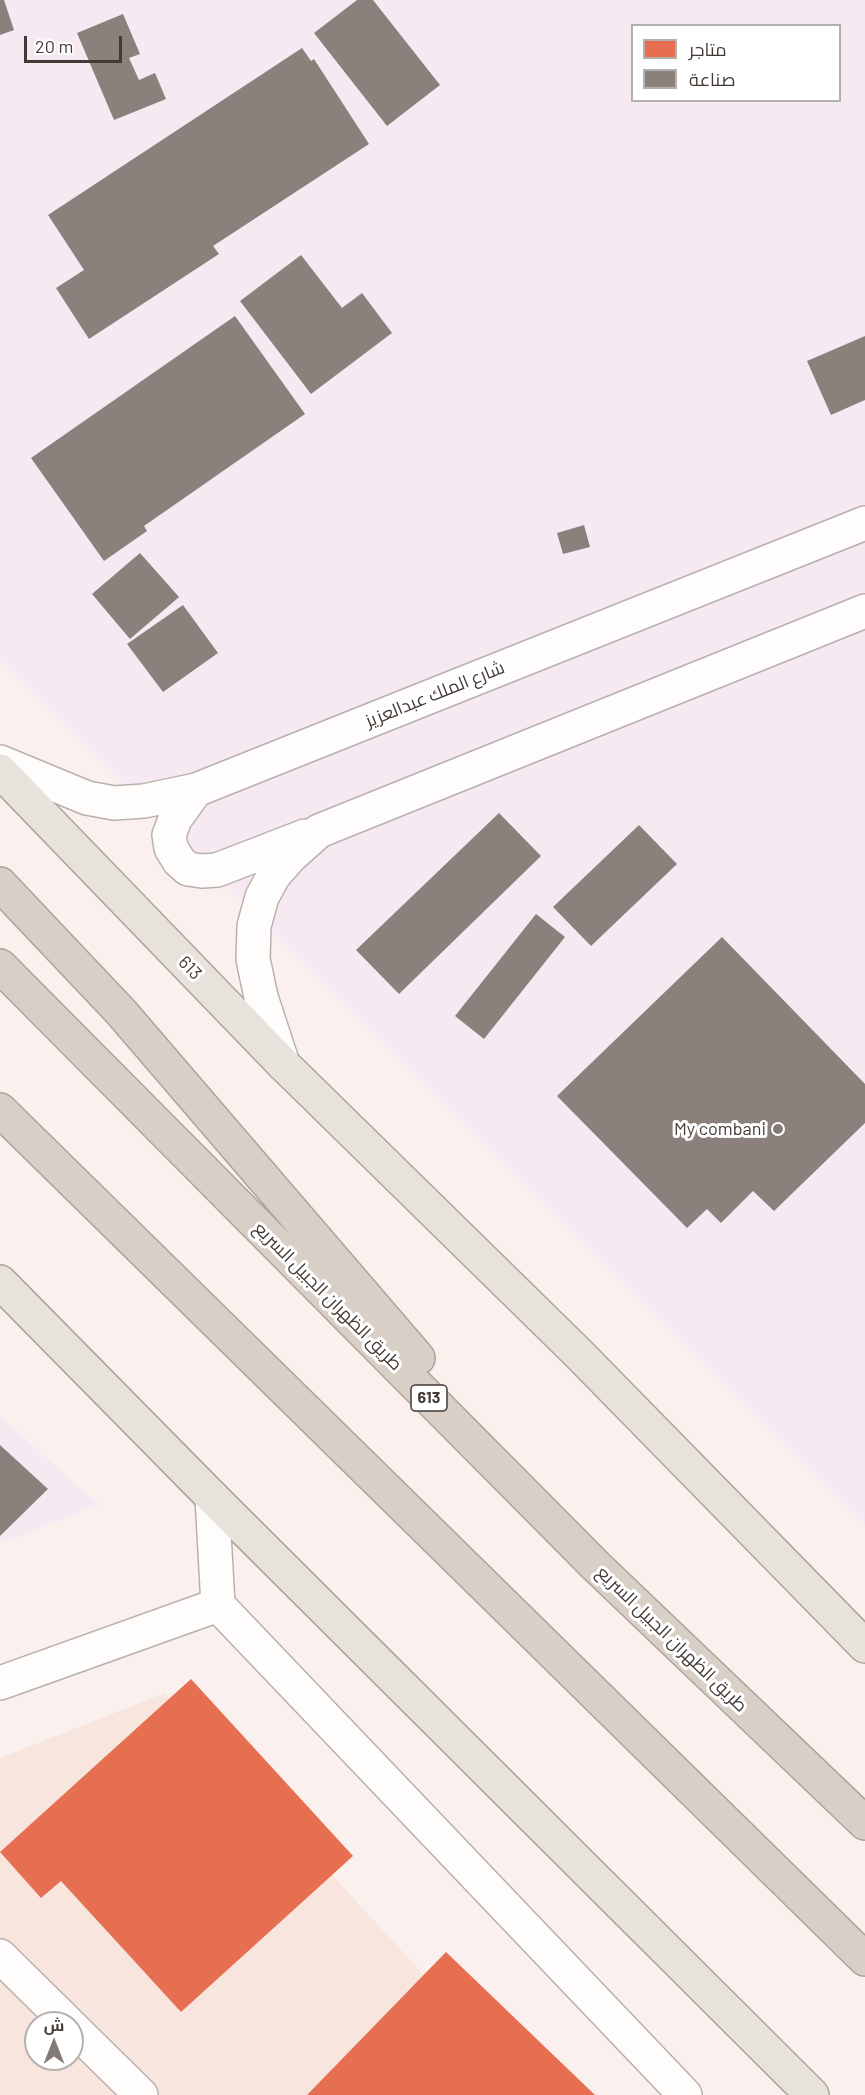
<!DOCTYPE html>
<meta charset="utf-8">
<style>
body{margin:0}
#map{position:relative;width:865px;height:2095px;overflow:hidden;background:#faf1ee;font-family:Barlow,Cairo,sans-serif}
canvas{display:block}
.legend{position:absolute;left:631px;top:24px;width:210px;height:78px;box-sizing:border-box;background:#fff;border:2px solid #b4b0ae;margin:0;padding:8px 10px;list-style:none;font-size:18px;color:#433a35}
.legend li{display:flex;align-items:center;gap:12px;height:30px}
.legend b{width:30px;border:2px solid #b4b0ae}
.north{position:absolute;left:24px;top:2011px;width:60px;height:60px;box-sizing:border-box;background:#fff;border:2px solid #b4b0ae;border-radius:50%;rotate:0deg;font-size:16px;font-weight:700;line-height:24px;text-align:center;color:#433a35}
.north::after{content:'';display:block;margin:auto;width:21px;height:27px;background:#837a76;clip-path:polygon(50% 0,100% 100%,50% 72%,0 100%)}
.scale{position:absolute;left:24px;top:36px;width:98px;height:27px;box-sizing:border-box;border:3px solid #433a35;border-top:0;padding-left:8px;font-size:18px;line-height:21px;white-space:nowrap;color:#433a35;-webkit-text-stroke:4px #fff;paint-order:stroke}
</style>
<div id="map">
<canvas width="865" height="2095"></canvas>
<ul class="legend">
<li><b style="height:16px;background:#e76f51"></b>متاجر</li>
<li><b style="height:16px;background:#8a817c"></b>صناعة</li>
</ul>
<div class="north">ش</div>
<div class="scale">20 m</div>
</div>
<script>
const g = document.querySelector('canvas').getContext('2d');
g.lineJoin = 'round';
function fill(path, color) {
  g.fillStyle = color;
  g.fill(path, 'evenodd');
}
function toPath(rows) {
  const path = new Path2D();
  for (const r of rows) {
    path.moveTo(r[0], r[1]);
    for (let i = 2; i < r.length; i += 2) path.lineTo(r[i], r[i + 1]);
  }
  return path;
}
function strokePath(path, color, width, dash) {
  g.strokeStyle = color;
  g.lineWidth = width;
  g.lineCap = dash ? 'butt' : 'round';
  g.setLineDash(dash || []);
  g.stroke(path);
}
function label(font, color, halo, rows, align = 'center') {
  g.font = font + ' Barlow,Cairo,sans-serif';
  g.lineWidth = 6;
  g.setLineDash([]);
  g.textBaseline = 'middle';
  g.strokeStyle = halo;
  g.fillStyle = color;
  for (const [text, x, y, turn = 0] of rows) {
    g.save();
    g.translate(x, y);
    g.rotate((+turn || 0) * Math.PI / 180);
    g.textAlign = isNaN(turn) ? turn : align;
    if (halo) g.strokeText(text, 0, 0);
    g.fillText(text, 0, 0);
    g.restore();
  }
}
fill(toPath([
 [165,1693,534,2095,0,2095,0,1758],
 [36,2023,72,2023,72,2059,36,2059]
]), '#f7e5de');
fill(toPath([
 [0,0,865,0,865,1525,0,660],
 [632,26,840,26,840,100,632,100],
 [0,1416,99,1505,0,1544]
]), '#f6e9f2');
fill(toPath([
 [191,1679,353,1856,181,2012,61,1881,41,1898,0,1852],
 [446,1952,595,2095,307,2095]
]), '#e76f51');
fill(toPath([
 [0,0,4,0,14,30,0,35],
 [357,0,373,0,440,85,387,126,314,33],
 [123,14,140,54,129,58,139,80,155,73,166,99,114,120,77,33],
 [302,48,311,61,314,59,369,144,213,246,219,254,89,339,56,288,84,270,48,215],
 [301,255,342,308,362,293,392,333,311,394,240,301],
 [235,316,305,414,144,526,147,531,104,561,31,458],
 [865,336,865,400,831,415,807,361],
 [584,525,590,547,563,554,557,533],
 [140,553,179,597,130,639,92,594],
 [183,605,218,653,163,692,127,644],
 [499,813,541,856,399,994,356,950],
 [639,825,677,864,591,946,553,907],
 [536,914,565,937,484,1039,455,1016],
 [722,937,865,1084,865,1123,774,1211,753,1191,721,1223,707,1209,687,1228,557,1096],
 [0,1445,48,1489,0,1536]
]), '#8a817c');
const minor = toPath([
 [0,762,87,798,114,803,144,801,196,790,865,523],
 [196,790,175,819,169,835,171,848,179,861,188,869,202,871,217,870,305,836],
 [283,1064,261,997,253,959,254,926,262,897,274,875,291,856,319,831,865,611],
 [212,1497,218,1605],
 [0,1683,218,1605,685,2095],
 [0,1956,68,2023],
 [72,2027,141,2095]
]);
const major = toPath([
 [0,771,283,1064,579,1354,865,1646],
 [0,1282,212,1497,812,2095]
]);
const highway = toPath([
 [0,884,121,1012,418,1358],
 [0,966,597,1567,865,1823],
 [0,1110,865,1959]
]);
strokePath(minor, '#b9b0ad', 36);
strokePath(major, '#afa399', 36);
strokePath(highway, '#afa399', 36);
strokePath(minor, '#fefdfc', 33);
strokePath(major, '#e7e2dc', 33);
strokePath(highway, '#d8cfc7', 33);
for (const [x, y, r, color] of [
 [778,1129,6,"#837a76"]
]) {
  const dot = new Path2D();
  dot.arc(x, y, r, 0, 2 * Math.PI);
  g.fillStyle = color;
  g.fill(dot);
  strokePath(dot, '#fff', 2);
}
for (const [x, y, w] of [
 [429,1398,36]
]) {
  const box = new Path2D();
  box.roundRect(x - w / 2, y - 13, w, 26, 4.5);
  g.fillStyle = '#fff';
  g.fill(box);
  strokePath(box, '#433a35', 1.5);
}
label('bold 16px', '#433a35', null, [
 ["613",429,1398]
]);
label('18px', '#433a35', '#fff', [
 ["شارع الملك عبدالعزيز",435,694,-22],
 ["613",190,968,46],
 ["طريق الظهران الجبيل السريع",328,1296,45],
 ["طريق الظهران الجبيل السريع",672,1639,44]
]);
label('18px', '#433a35', '#fff', [
 ["My combani",766,1129]
], 'right');
</script>
